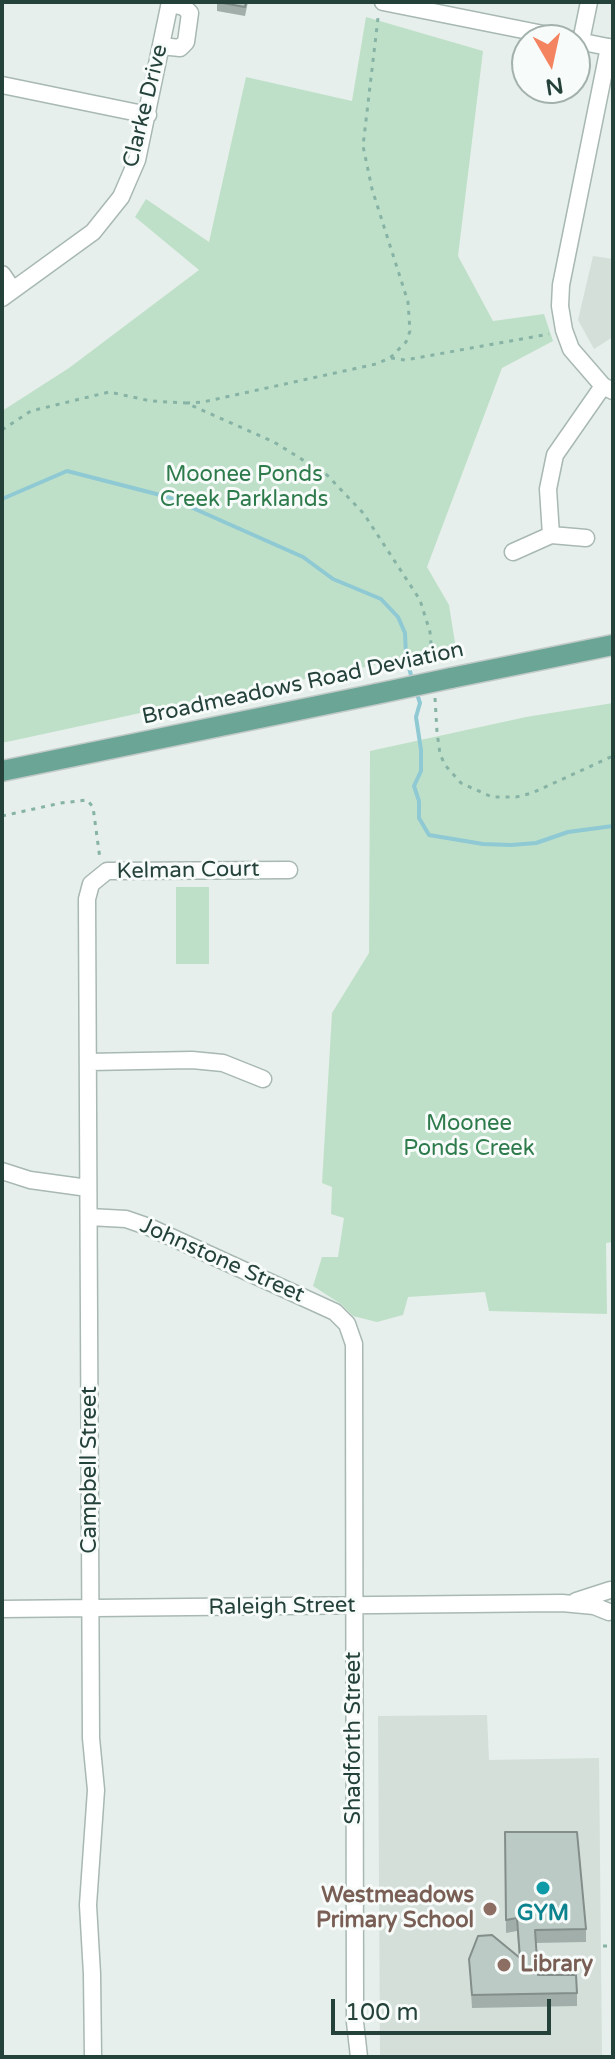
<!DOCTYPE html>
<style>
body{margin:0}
#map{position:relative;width:615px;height:2059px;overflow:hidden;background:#e6efeb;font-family:"Varela Round",sans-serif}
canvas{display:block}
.frame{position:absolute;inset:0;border:4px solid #24423a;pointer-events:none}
.north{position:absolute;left:511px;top:24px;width:80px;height:80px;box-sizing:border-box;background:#f7fbf9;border:2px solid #a3b1ad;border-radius:50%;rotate:171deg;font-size:22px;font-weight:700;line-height:32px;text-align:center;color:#24423a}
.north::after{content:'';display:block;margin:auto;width:28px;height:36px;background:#f4845f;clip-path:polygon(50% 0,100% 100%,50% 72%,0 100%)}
.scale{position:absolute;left:331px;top:1999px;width:220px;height:36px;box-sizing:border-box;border:4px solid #24423a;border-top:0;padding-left:10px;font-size:24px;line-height:28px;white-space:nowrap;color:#24423a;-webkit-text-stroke:6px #f7fbf9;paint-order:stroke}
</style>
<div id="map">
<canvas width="615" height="2059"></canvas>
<div class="frame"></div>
<div class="north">N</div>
<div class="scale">100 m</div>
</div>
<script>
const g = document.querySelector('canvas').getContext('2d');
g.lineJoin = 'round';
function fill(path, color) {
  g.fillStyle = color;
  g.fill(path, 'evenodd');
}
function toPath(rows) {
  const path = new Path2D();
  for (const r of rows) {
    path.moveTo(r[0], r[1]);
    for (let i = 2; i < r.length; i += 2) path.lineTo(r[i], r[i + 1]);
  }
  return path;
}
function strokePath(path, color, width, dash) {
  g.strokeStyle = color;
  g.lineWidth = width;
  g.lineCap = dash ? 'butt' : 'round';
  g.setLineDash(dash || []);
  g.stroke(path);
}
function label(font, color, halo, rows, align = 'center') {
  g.font = font + ' "Varela Round",sans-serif';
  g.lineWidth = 6;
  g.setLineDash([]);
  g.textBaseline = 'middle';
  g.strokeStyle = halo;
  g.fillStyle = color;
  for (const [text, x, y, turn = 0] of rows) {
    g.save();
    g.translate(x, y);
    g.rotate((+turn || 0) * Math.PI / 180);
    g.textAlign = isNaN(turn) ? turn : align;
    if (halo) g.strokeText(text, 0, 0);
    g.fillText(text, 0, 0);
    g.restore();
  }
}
fill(toPath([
 [593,256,613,259,613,337,594,349,578,320],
 [487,1715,489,1760,599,1758,602,2057,380,2057,378,1716]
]), '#d4dfda');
fill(toPath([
 [366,17,483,51,458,256,493,321,544,314,553,341,502,368,427,567,449,605,456,649,205,699,2,743,2,411,69,368,199,270,135,217,146,199,209,242,246,77,352,101],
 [613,703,613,1242,606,1243,607,1314,489,1311,485,1292,408,1297,403,1315,377,1322,353,1316,341,1304,313,1286,322,1257,338,1257,344,1218,331,1214,332,1187,322,1183,332,1013,369,953,370,751,526,717],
 [176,887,209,887,209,964,176,964]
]), '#bfe0c8');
strokePath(toPath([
 [2,499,67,471,168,497,303,557,333,579,381,599,398,617,405,633,406,656,412,679],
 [416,691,420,703,416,717,421,750,421,771,414,786,419,801,419,818,429,835,483,844,511,845,536,843,568,832,613,826]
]), '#8ec9d4', 4);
const minor = toPath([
 [383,2,613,48],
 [581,41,589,2],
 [161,46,180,48,186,42,190,13,184,7,170,4],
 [609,47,561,285,560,306,564,330,571,349,603,386,613,391],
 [2,85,148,115],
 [2,274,13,290],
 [2,298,93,232,121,197,137,160,170,2],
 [551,535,548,489,555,455,603,386],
 [513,552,551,535,586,538],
 [89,1062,192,1060,223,1063,263,1079],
 [2,1171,30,1180,88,1188],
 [89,1217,126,1219,149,1227,335,1312,347,1324,354,1344,355,2022,359,2057],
 [576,1601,610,1590],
 [2,1609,562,1603,594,1606,609,1612],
 [93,2057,92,1974,88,1905,96,1790,91,1738,87,899,91,884,107,871,289,870]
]);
const major = toPath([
 [451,678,613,645],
 [2,771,376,694]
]);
strokePath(minor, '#a8b8b2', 19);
strokePath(major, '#c2cac8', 23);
strokePath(toPath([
 [391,358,405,360,549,334],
 [186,403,203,402,376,364,390,358,406,342,410,331,408,302,372,189,363,146,378,18],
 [2,430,31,411,109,392,151,401,186,403,274,442,327,475,364,514,420,600,430,632,433,667],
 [435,698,437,732,440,754,445,765,461,783,492,797,516,797,532,793,613,756],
 [2,816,61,803,87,800,93,807,100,859],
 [603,1946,613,1946]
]), '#86b3a5', 3, [4, 6]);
strokePath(minor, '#fff', 16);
strokePath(major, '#6aa596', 20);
const majorBridge = toPath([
 [376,694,451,678]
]);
strokePath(majorBridge, '#c2cac8', 23, []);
strokePath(majorBridge, '#6aa596', 20);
fill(toPath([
 [217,2,248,2,245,16,217,11],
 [505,1832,586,1929,586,1942,535,1943,538,1975,577,1993,577,2006,472,2008,469,1959,519,1958,517,1931,506,1933]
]), '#a1aea9');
const building = toPath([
 [217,2,246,2,245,7,217,2],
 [505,1832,577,1832,586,1929,535,1930,538,1975,576,1975,577,1993,472,1995,469,1959,478,1936,492,1935,520,1958,517,1918,506,1920,505,1832]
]);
fill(building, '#bbcac4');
strokePath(building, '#838d89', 2);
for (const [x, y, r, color] of [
 [543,1888,8,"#0f9aa8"],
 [490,1909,8,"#8d6e63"],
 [504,1965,8,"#8d6e63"]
]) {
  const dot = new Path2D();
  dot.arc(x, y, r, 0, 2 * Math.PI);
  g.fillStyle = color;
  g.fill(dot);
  strokePath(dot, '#f7fbf9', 3);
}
label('22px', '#24423a', '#f7fbf9', [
 ["Clarke Drive",146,106,-76],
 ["Broadmeadows Road Deviation",303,684,-12],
 ["Kelman Court",188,871,-1],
 ["Johnstone Street",222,1261,24],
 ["Campbell Street",90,1470,-90],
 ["Raleigh Street",282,1607,-1],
 ["Shadforth Street",354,1738,-90]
]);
label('22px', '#2d7a4b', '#f7fbf9', [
 ["Moonee Ponds",244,475],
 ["Creek Parklands",244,500],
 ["Moonee",469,1124],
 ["Ponds Creek",469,1149]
]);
label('bold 22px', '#785e54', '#f7fbf9', [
 ["Westmeadows",474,1896],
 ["Primary School",474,1921],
 ["Library",520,1965,"left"]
], 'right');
label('bold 22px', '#0d838f', '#f7fbf9', [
 ["GYM",543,1914]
]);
</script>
